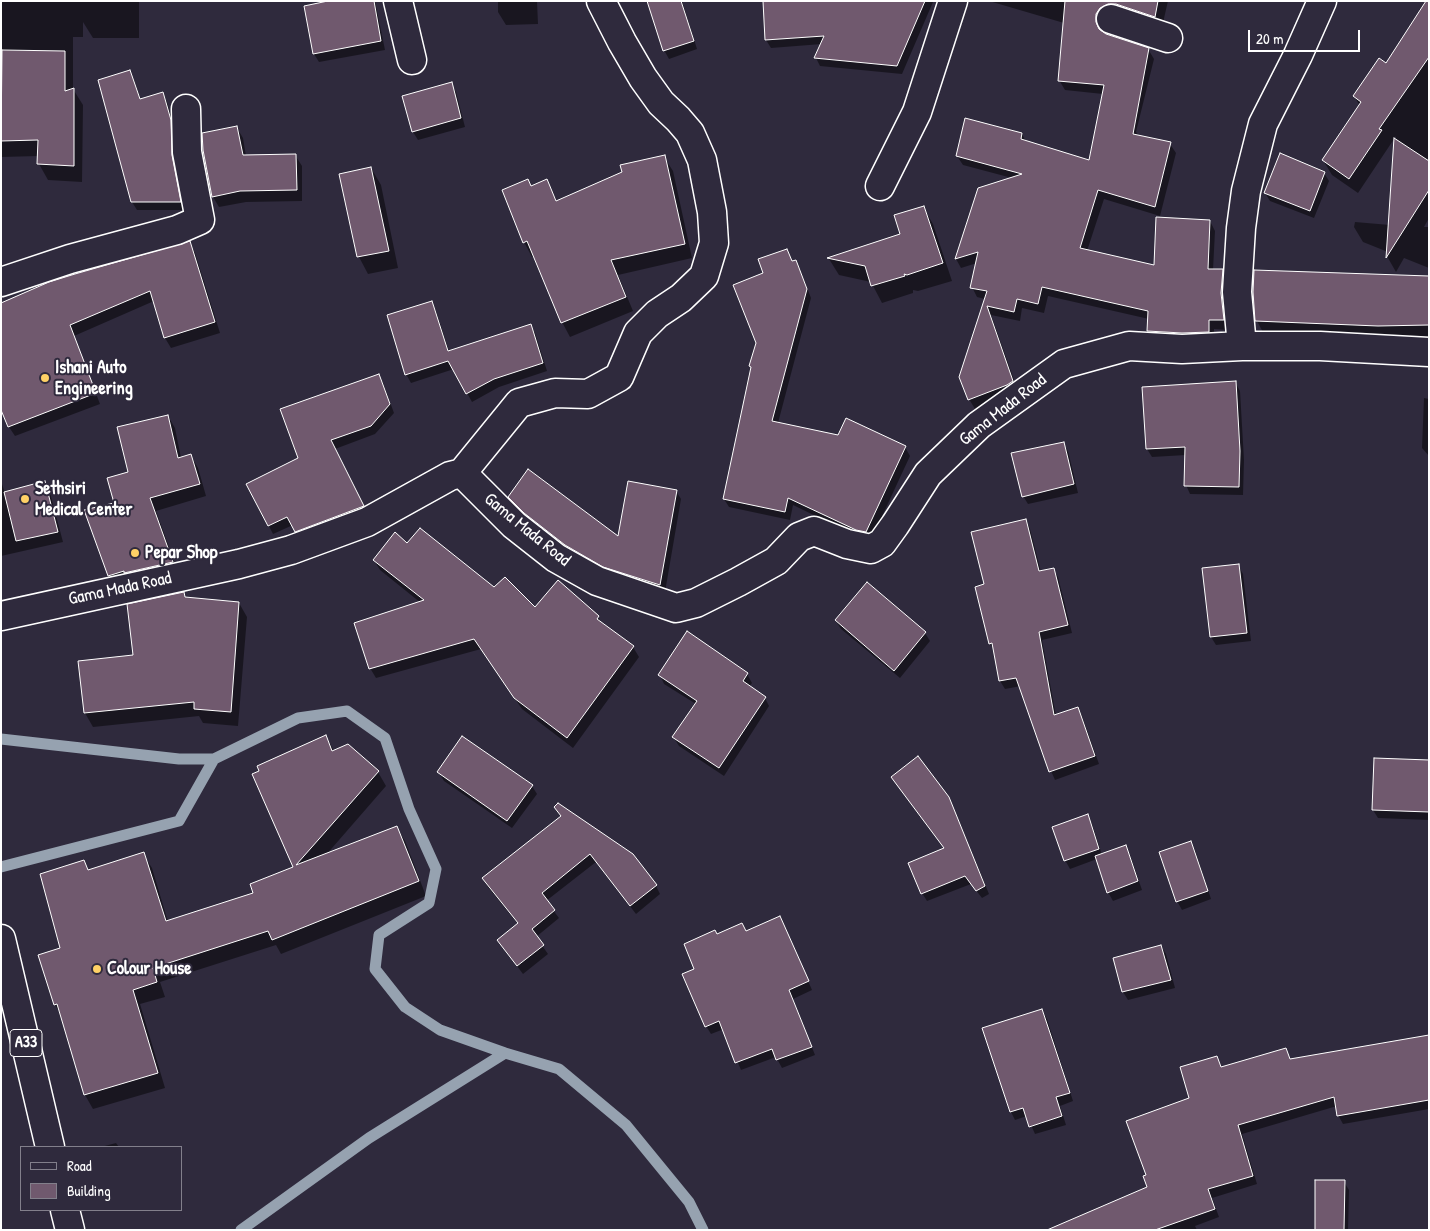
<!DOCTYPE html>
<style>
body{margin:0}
#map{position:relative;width:1430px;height:1231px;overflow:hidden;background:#2f2a3d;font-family:"Patrick Hand",sans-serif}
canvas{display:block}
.frame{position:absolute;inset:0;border:2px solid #fff;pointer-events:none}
.legend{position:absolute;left:20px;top:1146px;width:162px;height:65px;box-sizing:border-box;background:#2f2a3d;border:1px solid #827f8b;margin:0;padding:6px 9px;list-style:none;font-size:15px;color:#fff}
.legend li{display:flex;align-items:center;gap:10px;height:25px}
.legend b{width:25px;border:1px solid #827f8b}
.scale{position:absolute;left:1248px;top:30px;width:112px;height:22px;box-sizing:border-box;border:2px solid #fff;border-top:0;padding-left:6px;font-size:15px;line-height:18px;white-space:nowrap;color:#fff;-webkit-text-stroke:4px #2f2a3d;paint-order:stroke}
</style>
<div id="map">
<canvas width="1430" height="1231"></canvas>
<div class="frame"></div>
<ul class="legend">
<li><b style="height:6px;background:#2f2a3d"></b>Road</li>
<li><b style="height:14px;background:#70596e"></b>Building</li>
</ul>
<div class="scale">20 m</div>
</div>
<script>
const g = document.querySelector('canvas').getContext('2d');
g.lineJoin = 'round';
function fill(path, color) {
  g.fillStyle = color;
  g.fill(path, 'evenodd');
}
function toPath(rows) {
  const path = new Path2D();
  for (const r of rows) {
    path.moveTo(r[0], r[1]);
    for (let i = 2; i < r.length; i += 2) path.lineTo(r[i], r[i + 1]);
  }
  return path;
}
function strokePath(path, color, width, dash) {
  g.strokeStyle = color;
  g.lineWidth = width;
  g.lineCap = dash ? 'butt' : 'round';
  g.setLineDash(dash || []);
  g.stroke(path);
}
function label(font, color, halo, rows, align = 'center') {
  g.font = font + ' "Patrick Hand",sans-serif';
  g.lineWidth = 4;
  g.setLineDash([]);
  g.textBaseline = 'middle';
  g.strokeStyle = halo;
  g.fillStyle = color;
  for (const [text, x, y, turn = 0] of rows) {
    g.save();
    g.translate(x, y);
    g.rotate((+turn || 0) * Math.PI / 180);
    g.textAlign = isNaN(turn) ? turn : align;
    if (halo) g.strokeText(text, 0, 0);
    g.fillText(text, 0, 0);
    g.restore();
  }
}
fill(toPath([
 [1,1,139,1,139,38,93,38,83,22,83,37,73,37,73,89,83,105,82,182,48,180,39,164,39,156,1,157],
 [335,1,375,1,385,50,319,62,314,54,305,7],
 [498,1,537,1,538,24,506,25,498,12],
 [648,1,682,1,697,49,669,59,664,50],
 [764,1,932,1,933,2,902,74,820,66,816,58,822,44,771,48,766,40],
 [989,1,1168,1,1162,27,1101,25,1101,29,1094,17,1099,31,1105,35,1148,49,1154,59,1136,132,1139,136,1170,144,1176,153,1160,216,1104,199,1087,251,1155,266,1210,221,1215,231,1213,270,1222,271,1228,280,1229,330,1214,329,1214,342,1154,341,1148,331,1149,319,1048,296,1044,313,1022,308,1020,321,991,315,1018,391,1013,395,975,409,969,399,985,299,977,297,972,287,977,263,961,268,956,259,979,189,1012,178,963,165,957,156,1022,134,1026,142,1090,162,1103,94,1065,90,1059,80,1064,23],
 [1429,1,1429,218,1424,227,1429,227,1429,268,1404,258,1396,272,1388,258,1388,252,1363,242,1354,227,1355,222,1390,225,1396,136,1358,193,1332,175,1323,160,1360,106,1354,96,1387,65],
 [130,71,134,80,141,100,163,94,167,102,175,129,185,210,137,210,132,202],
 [451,84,456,92,465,127,418,140,413,132,403,97],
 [237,128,243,138,246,156,295,155,302,166,302,201,246,202,219,207,213,197],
 [664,157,673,171,692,258,618,275,633,311,570,337,562,322,535,255,532,257,524,242,531,187,546,181,557,201],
 [371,168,381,185,398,268,368,274,359,257],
 [1324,173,1329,181,1314,218,1270,201,1265,193],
 [923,207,933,224,952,281,918,291,913,290,913,293,882,303,871,282,839,275,829,259,901,235],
 [190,243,195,253,220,333,171,348,165,338,154,301,74,336,100,404,15,436,9,427,75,275],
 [787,250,793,262,795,261,800,270,811,298,778,423,839,437,905,447,910,456,871,540,861,538,793,505,790,520,729,507,724,499,757,343,765,274],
 [1429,278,1429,340,1265,336,1257,321,1254,292],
 [431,303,436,311,449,351,530,325,535,333,547,371,499,387,472,402,454,369,411,383,406,374],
 [378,375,383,383,394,413,375,434,335,449,367,514,301,540,293,525,273,534,248,484,300,459],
 [1235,382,1240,391,1244,460,1243,495,1190,494,1186,485,1186,455,1152,457,1147,449],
 [1424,398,1429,399,1429,456,1422,448],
 [168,416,175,428,181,458,191,456,198,468,206,496,156,511,179,575,116,588,109,576,86,511,116,504,130,473],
 [1063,443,1068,451,1078,493,1028,504,1023,496],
 [1,481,5,493,44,483,50,493,63,542,1,556],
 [676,491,681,499,665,592,609,575,571,553,531,522,514,505,509,497,619,538],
 [1026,520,1030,529,1041,572,1053,569,1058,577,1072,633,1042,640,1056,716,1078,708,1082,716,1099,764,1055,780,1051,771,1021,686,1005,689,1000,681,995,652,990,643,985,585],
 [408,544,535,609,598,617,602,625,633,647,639,657,573,748,522,709,481,649,376,678,370,668,421,603,380,570,374,560],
 [1238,565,1243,574,1251,641,1216,645,1211,637],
 [868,583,925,633,930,641,900,678,841,629,836,621],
 [186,598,239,603,247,617,238,726,203,723,199,716,93,727,85,713,79,662,135,656],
 [687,633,747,674,752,683,749,687,765,698,769,706,724,776,679,746,674,738,696,704,664,684,660,675],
 [326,736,334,751,378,772,386,786,326,855,396,827,405,841,426,896,281,954,276,945,160,982,165,997,140,1004,165,1088,93,1109,85,1095,61,1015,55,1005,39,956,62,949,84,862,89,871,143,854,152,868,168,922,255,893,294,868],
 [1429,761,1429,820,1378,818,1373,810],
 [439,773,532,786,537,794,512,828,444,781],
 [892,777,948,798,953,807,989,894,982,898,971,884,927,901,922,893,945,849],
 [555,807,656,886,660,894,636,914,596,862,546,901,559,918,536,937,548,954,523,974,498,941,518,924,488,887,483,879,561,817],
 [1087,816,1092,824,1102,855,1125,847,1130,855,1142,890,1113,901,1108,892,1097,859,1070,869,1065,860],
 [1190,842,1195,850,1211,899,1182,910,1177,901],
 [780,917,812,990,793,999,815,1055,782,1068,776,1057,741,1070,724,1029,711,1034,706,1026,696,969,717,936,746,932],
 [1161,946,1166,954,1175,988,1128,1000,1123,992,1114,959],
 [1042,1010,1047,1019,1073,1101,1060,1106,1066,1125,1035,1134,1027,1116,1015,1120,1011,1112],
 [1429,1036,1429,1109,1343,1124,1338,1115,1337,1106,1242,1134,1257,1184,1212,1198,1219,1217,1195,1226,1197,1230,1098,1230,1149,1188,1147,1176,1191,1099,1217,1058,1222,1068,1286,1049,1291,1060],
 [116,1143,119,1147,101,1147],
 [1344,1182,1349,1190,1348,1230,1316,1230]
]), '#0007');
strokePath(toPath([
 [1,739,179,759,214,759,298,718,347,711,385,738,409,809,436,869,429,903,379,935,375,969,405,1007,440,1030,505,1053,559,1069,626,1125,689,1202,703,1230],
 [1,867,179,821,214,759],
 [241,1230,369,1138,505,1053]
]), '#96a2b0', 11);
const building = toPath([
 [328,1,374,1,381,41,313,54,304,6,328,1],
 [647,1,681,1,694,41,663,51,647,1],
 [763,1,925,1,897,66,814,58,824,36,765,40,763,1],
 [1065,1,1158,1,1155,17,1116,4,1108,4,1100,8,1096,14,1096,22,1099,29,1106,34,1149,48,1133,134,1171,142,1155,207,1098,190,1080,248,1154,265,1156,217,1210,220,1208,269,1223,269,1221,293,1224,320,1209,320,1209,332,1182,333,1147,331,1148,311,1042,287,1038,304,1017,299,1014,312,987,306,1013,381,1007,385,968,400,959,377,987,291,970,288,978,252,955,259,978,188,1022,174,956,156,965,118,1022,133,1021,139,1089,160,1104,85,1058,81,1065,1],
 [1426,1,1429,1,1429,57,1379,129,1382,130,1349,179,1322,160,1361,102,1353,96,1379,58,1386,63,1426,1],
 [2,50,65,51,65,91,74,88,74,166,37,164,38,140,1,141,2,50],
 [130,70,140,99,163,92,171,120,172,155,181,202,131,202,98,80,130,70],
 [452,82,461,118,412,132,402,96,452,82],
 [237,126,243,155,296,154,297,190,240,191,212,197,203,150,202,133,237,126],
 [1394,138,1429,161,1429,190,1386,258,1394,138],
 [1280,153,1325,172,1310,211,1264,193,1280,153],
 [665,155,685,244,611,260,626,297,561,323,527,241,523,243,502,190,528,179,531,186,547,179,556,201,622,172,620,165,665,155],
 [371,167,389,251,357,257,339,174,371,167],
 [924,206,943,263,907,275,904,274,905,276,871,286,865,266,827,258,900,234,894,215,924,206],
 [190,241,215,322,164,338,150,291,70,325,96,393,8,427,1,410,1,303,49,282,75,274,190,241],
 [787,249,792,261,796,260,807,289,772,421,838,435,846,418,906,446,866,532,856,530,788,498,785,512,723,499,751,367,749,366,756,343,733,285,763,273,758,259,787,249],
 [1254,270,1429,276,1429,325,1378,326,1255,321,1253,292,1254,270],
 [432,301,448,351,531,324,543,363,494,379,466,394,448,361,405,375,387,315,432,301],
 [379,374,390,404,371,426,331,440,364,506,295,532,287,517,268,526,246,484,298,458,280,409,379,374],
 [1236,381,1240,451,1239,487,1184,486,1185,447,1146,449,1142,387,1236,381],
 [168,415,178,458,191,454,200,484,150,498,173,562,124,573,124,571,108,576,84,510,114,503,107,478,128,472,117,427,168,415],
 [1064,442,1074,484,1022,497,1011,453,1064,442],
 [528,469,618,536,628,481,677,490,660,585,603,567,565,545,524,513,508,497,528,469],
 [45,481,58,532,16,541,4,492,45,481],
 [1026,519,1039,571,1054,568,1068,625,1039,632,1054,715,1078,707,1095,756,1049,772,1016,678,999,681,992,643,989,644,975,587,984,584,971,532,1026,519],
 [420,528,494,587,505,577,535,607,558,580,599,616,597,619,634,646,567,738,514,698,474,639,369,669,354,623,424,600,373,560,395,532,407,543,420,528],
 [1239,564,1247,633,1210,637,1202,568,1239,564],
 [867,582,926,632,894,671,835,620,867,582],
 [184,592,185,597,239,602,231,712,194,709,194,702,84,713,78,661,133,655,127,604,184,592],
 [687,631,748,673,743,681,766,697,719,768,672,737,697,701,658,675,687,631],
 [326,735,332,751,348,744,379,771,296,865,397,826,419,881,272,940,268,931,153,968,157,982,133,990,158,1073,84,1095,57,1004,54,1005,38,955,60,948,40,874,84,860,88,870,144,852,166,921,253,893,250,884,293,867,252,774,259,771,257,766,326,735],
 [462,736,533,785,507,821,437,772,462,736],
 [918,756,949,797,985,886,976,891,965,876,921,894,908,863,944,848,891,777,918,756],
 [1374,758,1429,760,1429,812,1372,810,1374,758],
 [558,803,633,854,657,885,630,906,590,854,542,893,555,910,532,929,544,945,517,966,497,940,518,923,482,878,561,816,554,807,558,803],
 [1088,814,1099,849,1064,861,1052,827,1088,814],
 [1191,841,1208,891,1176,902,1159,852,1191,841],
 [1126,845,1138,881,1107,893,1095,856,1126,845],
 [780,916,809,981,789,990,812,1047,776,1060,772,1049,735,1063,719,1021,705,1027,682,974,694,969,684,944,715,930,717,934,742,923,746,931,780,916],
 [1161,945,1171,980,1122,992,1113,958,1161,945],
 [1042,1009,1070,1093,1056,1097,1062,1116,1029,1127,1023,1108,1010,1112,982,1028,1042,1009],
 [1429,1035,1429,1100,1337,1116,1334,1097,1238,1125,1253,1176,1208,1189,1215,1209,1155,1230,1047,1230,1147,1187,1143,1176,1146,1175,1126,1121,1189,1098,1180,1067,1217,1056,1221,1067,1286,1048,1290,1059,1429,1035],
 [1315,1180,1345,1180,1344,1230,1315,1230,1315,1180]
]);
fill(building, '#70596e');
strokePath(building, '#fff', 1);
const street = toPath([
 [398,1,412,60],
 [1111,19,1168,38],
 [880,186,917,112,953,1],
 [1,282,70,259,177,230,200,220,187,152,186,109],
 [1242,346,1237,292,1241,228,1246,191,1263,124,1298,55,1322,1],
 [462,473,519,403,555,393,588,394,619,377,638,333,657,314,681,298,704,276,714,243,712,212,702,160,690,133,678,119,661,103,643,78,622,42,601,1],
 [1,616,239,564,291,550,367,522,450,476,462,473,514,525,556,558,597,581,676,608,696,603,738,582,776,561,799,537,814,531,847,544,871,549,882,543,895,525,928,474,979,425,1064,364,1129,346,1182,349,1242,346,1320,346,1429,352]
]);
const highway = toPath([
 [1,939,50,1147],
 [65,1210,70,1230]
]);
strokePath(street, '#fff', 31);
strokePath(highway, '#fff', 31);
strokePath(street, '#2f2a3d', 28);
strokePath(highway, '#2f2a3d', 28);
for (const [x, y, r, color] of [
 [45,378,5,"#ffd166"],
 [25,499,5,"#ffd166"],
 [135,553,5,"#ffd166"],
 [97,969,5,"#ffd166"]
]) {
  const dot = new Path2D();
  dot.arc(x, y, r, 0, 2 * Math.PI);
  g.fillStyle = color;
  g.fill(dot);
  strokePath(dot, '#2f2a3d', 2);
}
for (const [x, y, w] of [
 [26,1043,32]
]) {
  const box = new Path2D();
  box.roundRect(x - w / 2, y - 13.5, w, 27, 4);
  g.fillStyle = '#2f2a3d';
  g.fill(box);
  strokePath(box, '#fff', 1);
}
label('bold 16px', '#fff', null, [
 ["A33",26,1043]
]);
label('bold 18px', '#fff', '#2f2a3d', [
 ["Ishani Auto",55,368],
 ["Engineering",55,389],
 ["Sethsiri",35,489],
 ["Medical Center",35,510],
 ["Pepar Shop",145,553],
 ["Colour House",107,969]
], 'left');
label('18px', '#fff', '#2f2a3d', [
 ["Gama Mada Road",1003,410,-38],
 ["Gama Mada Road",527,530,39],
 ["Gama Mada Road",120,589,-12]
]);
</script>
